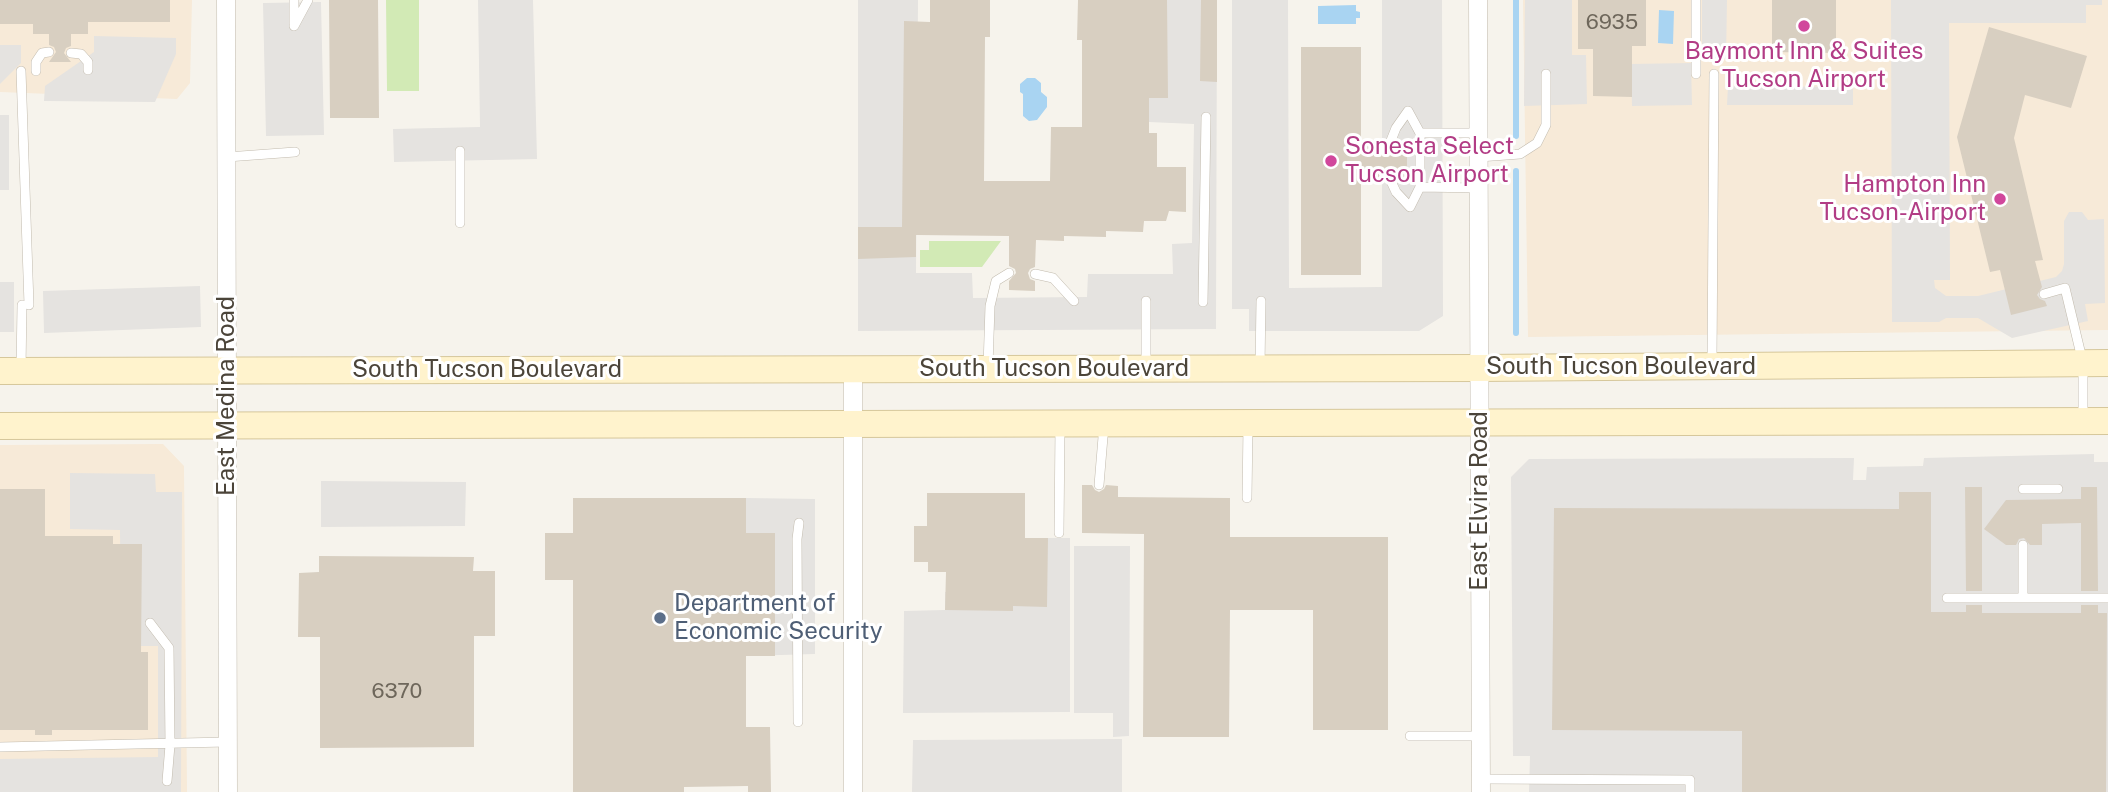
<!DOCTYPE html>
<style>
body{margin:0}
canvas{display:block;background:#f6f3ec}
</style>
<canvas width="2108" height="792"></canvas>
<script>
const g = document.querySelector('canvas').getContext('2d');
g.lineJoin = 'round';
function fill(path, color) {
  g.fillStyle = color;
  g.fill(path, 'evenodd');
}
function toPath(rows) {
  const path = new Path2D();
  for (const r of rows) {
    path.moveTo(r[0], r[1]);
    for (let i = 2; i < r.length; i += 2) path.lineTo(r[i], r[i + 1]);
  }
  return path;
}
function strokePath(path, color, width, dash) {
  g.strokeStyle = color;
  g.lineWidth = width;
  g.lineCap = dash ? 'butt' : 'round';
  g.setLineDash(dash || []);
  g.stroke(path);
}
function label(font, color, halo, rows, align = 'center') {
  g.font = font + ' "Public Sans",sans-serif';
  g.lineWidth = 6;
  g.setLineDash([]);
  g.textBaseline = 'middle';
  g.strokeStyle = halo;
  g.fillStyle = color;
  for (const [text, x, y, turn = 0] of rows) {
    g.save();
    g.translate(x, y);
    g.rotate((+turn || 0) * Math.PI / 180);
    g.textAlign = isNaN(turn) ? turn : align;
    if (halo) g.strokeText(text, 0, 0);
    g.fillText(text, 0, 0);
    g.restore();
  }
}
fill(toPath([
 [0,0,192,0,190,83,177,99,0,92],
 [1523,0,2108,0,2108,330,1528,337],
 [163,444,184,466,187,792,0,792,0,445]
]), '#f7ead8');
fill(toPath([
 [386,0,419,0,419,91,387,91],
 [929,241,1001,241,982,267,920,267,920,250,929,250]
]), '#d2eab5');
fill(toPath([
 [478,0,533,0,537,159,394,162,393,129,480,127],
 [858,0,918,0,916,273,972,273,973,298,1087,297,1088,274,1173,274,1172,244,1192,243,1194,124,1149,122,1149,0,1217,0,1216,329,858,331],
 [1232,0,1288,0,1289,288,1382,287,1382,0,1442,0,1443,316,1419,331,1249,331,1249,309,1232,309],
 [1525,0,1572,0,1572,55,1586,55,1587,104,1524,106],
 [1702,0,1727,0,1726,59,1702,59],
 [1891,0,2102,0,2102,5,2086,5,2086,23,1949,23,1950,280,1934,280,1935,288,1946,296,1978,296,2056,277,2062,271,2064,264,2064,221,2069,212,2082,212,2088,220,2104,219,2105,303,2085,304,2088,321,2012,338,1978,318,1946,318,1939,322,1892,322],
 [321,2,324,135,266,136,263,3],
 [94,36,176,38,176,54,155,102,44,101,45,86,94,52],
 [0,45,21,45,21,63,0,84],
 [1691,63,1692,105,1632,106,1631,64],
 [1728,86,1853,87,1853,105,1727,105],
 [0,115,9,115,9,190,0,190],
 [0,282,14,282,14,332,0,332],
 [200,286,201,327,44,333,43,291],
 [2094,454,2094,462,2108,462,2108,792,1529,792,1530,756,1513,756,1511,477,1529,459,1854,458,1853,480,1866,480,1867,467,1923,466,1924,458],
 [70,473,155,474,156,492,182,492,181,792,0,792,0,759,158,757,158,646,121,646,120,530,70,529],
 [321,481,466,482,465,526,321,527],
 [746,498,815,499,815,654,746,656],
 [1029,538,1070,538,1070,712,903,713,904,611,945,610,945,592,1028,592],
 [1074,546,1130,546,1129,736,1113,737,1113,713,1074,713],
 [1122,739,1122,792,912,792,913,740]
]), '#e5e3e0');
fill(toPath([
 [1356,5,1356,11,1360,12,1360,18,1356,18,1356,24,1318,24,1318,6],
 [1659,10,1674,11,1673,44,1658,43],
 [1027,78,1035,78,1041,83,1041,92,1047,97,1047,107,1037,120,1029,121,1023,116,1023,94,1020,92,1020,84]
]), '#a9d4f2');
strokePath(toPath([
 [1516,136,1516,0],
 [1516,333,1516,171]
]), '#a9d4f2', 6);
fill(toPath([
 [0,0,170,0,170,22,88,22,88,34,71,34,71,46,66,48,64,53,71,62,49,62,56,52,54,47,49,45,49,34,33,34,33,24,0,24],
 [329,0,378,0,379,118,330,118],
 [930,0,990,0,990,37,985,37,984,181,1050,181,1051,127,1082,127,1082,40,1077,40,1078,0,1167,0,1168,98,1149,98,1149,133,1157,133,1157,167,1186,167,1186,212,1169,211,1166,221,1144,221,1143,232,1106,231,1106,237,1064,236,1064,241,1036,240,1035,267,1030,269,1028,273,1030,279,1035,281,1035,291,1009,290,1009,281,1016,273,1015,269,1009,266,1009,236,916,235,916,257,858,259,858,227,902,227,904,21,930,22],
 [1201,0,1217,0,1217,82,1200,81],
 [1578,0,1646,0,1646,46,1632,46,1632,97,1593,96,1593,49,1578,49],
 [1772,0,1836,0,1836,53,1772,52],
 [1989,27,2087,56,2071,108,2025,95,2014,138,2043,260,2035,261,2042,287,2037,295,2040,299,2045,301,2047,306,2011,315,2000,270,1990,272,1957,137],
 [1301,47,1361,47,1361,143,1383,143,1385,148,1390,150,1395,148,1398,143,1407,143,1407,179,1398,179,1395,174,1390,172,1385,174,1383,179,1361,179,1361,275,1301,275],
 [1082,485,1092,485,1095,490,1099,492,1104,489,1106,485,1118,486,1118,497,1230,498,1230,537,1388,537,1388,730,1313,730,1313,610,1230,610,1229,737,1143,737,1144,534,1082,533],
 [1965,487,1982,487,1982,591,1966,591],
 [2081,487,2097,487,2098,591,2081,591,2081,523,2042,524,2042,545,2030,545,2024,538,2019,539,2016,545,2006,545,1984,529,2006,500,2081,499],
 [0,489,45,489,45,536,113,536,113,544,142,544,141,652,148,652,148,730,52,730,52,735,35,735,35,730,0,730],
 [1899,492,1931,492,1931,612,1966,612,1966,605,1982,605,1982,613,2081,613,2081,605,2098,605,2098,613,2107,613,2106,792,1742,792,1742,731,1552,730,1554,508,1899,509],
 [927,493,1025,493,1025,538,1048,538,1047,607,1013,606,1013,611,945,610,946,572,928,572,928,562,914,562,914,526,927,526],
 [573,498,746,498,746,533,775,533,775,656,746,656,746,727,770,727,771,792,748,792,748,786,684,787,684,792,573,792,573,580,545,580,545,533,573,533],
 [319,556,474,557,473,571,495,571,495,636,474,636,474,747,320,748,320,637,298,637,299,573,319,572]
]), '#d8cfc1');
const lane = toPath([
 [294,0,294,24],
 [1696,0,1696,74],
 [294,26,308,0],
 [71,53,81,54,88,62,88,70],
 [21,71,29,305],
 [36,71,36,62,42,53,49,52],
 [1420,133,1479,133],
 [1390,143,1396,128,1408,111,1420,133,1420,187,1410,207,1396,192,1390,179],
 [460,151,460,223],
 [227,157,295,152],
 [1479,157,1520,154,1537,143,1546,125,1546,74],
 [1420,187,1479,188],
 [1035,274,1053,278,1074,301],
 [2044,294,2065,288,2083,363,2083,419],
 [1146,301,1146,366],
 [1203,302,1206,117],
 [1712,362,1714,74],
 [988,367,990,306,996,281,1009,273],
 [1260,367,1261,301],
 [21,369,22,305],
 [1099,485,1104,425],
 [2023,489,2058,489],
 [1247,498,1248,426],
 [1059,533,1060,426],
 [2023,545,2023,597],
 [1947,598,2108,598],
 [150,623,169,648,170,745,167,781],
 [798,722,797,539,799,523],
 [1410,736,1481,736],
 [0,747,227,742],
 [1481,779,1690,780,1690,792]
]);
const street = toPath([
 [226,0,228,792],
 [1478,0,1481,792],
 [853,369,853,792]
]);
const secondary = toPath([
 [0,371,1479,368,2108,363],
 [0,426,2108,421]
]);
strokePath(lane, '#c2bbae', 10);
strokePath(street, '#c2bbae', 19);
strokePath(secondary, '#d6c79b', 28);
strokePath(lane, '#fff', 9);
strokePath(street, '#fff', 18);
strokePath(secondary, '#fff3cd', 26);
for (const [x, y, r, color] of [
 [1804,26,7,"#d1479c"],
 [1331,161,7,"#d1479c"],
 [2000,199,7,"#d1479c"],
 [660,618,7,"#5c6f8a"]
]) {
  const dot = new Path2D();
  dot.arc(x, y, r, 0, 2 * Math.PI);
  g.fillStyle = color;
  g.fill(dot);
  strokePath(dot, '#fff', 2.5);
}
label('21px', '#6e675b', null, [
 ["6935",1612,23],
 ["6370",397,692]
]);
label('24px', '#b23c85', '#fff', [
 ["Baymont Inn & Suites",1804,52],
 ["Tucson Airport",1804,80],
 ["Sonesta Select",1345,147,"left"],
 ["Tucson Airport",1345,175,"left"],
 ["Hampton Inn",1986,185,"right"],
 ["Tucson-Airport",1986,213,"right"]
]);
label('24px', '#4b4439', '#fff', [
 ["South Tucson Boulevard",1621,367],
 ["South Tucson Boulevard",1054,369],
 ["South Tucson Boulevard",487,370],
 ["East Medina Road",227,396,-90],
 ["East Elvira Road",1480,501,-90]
]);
label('24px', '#4e5e75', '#fff', [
 ["Department of",674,604],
 ["Economic Security",674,632]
], 'left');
</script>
